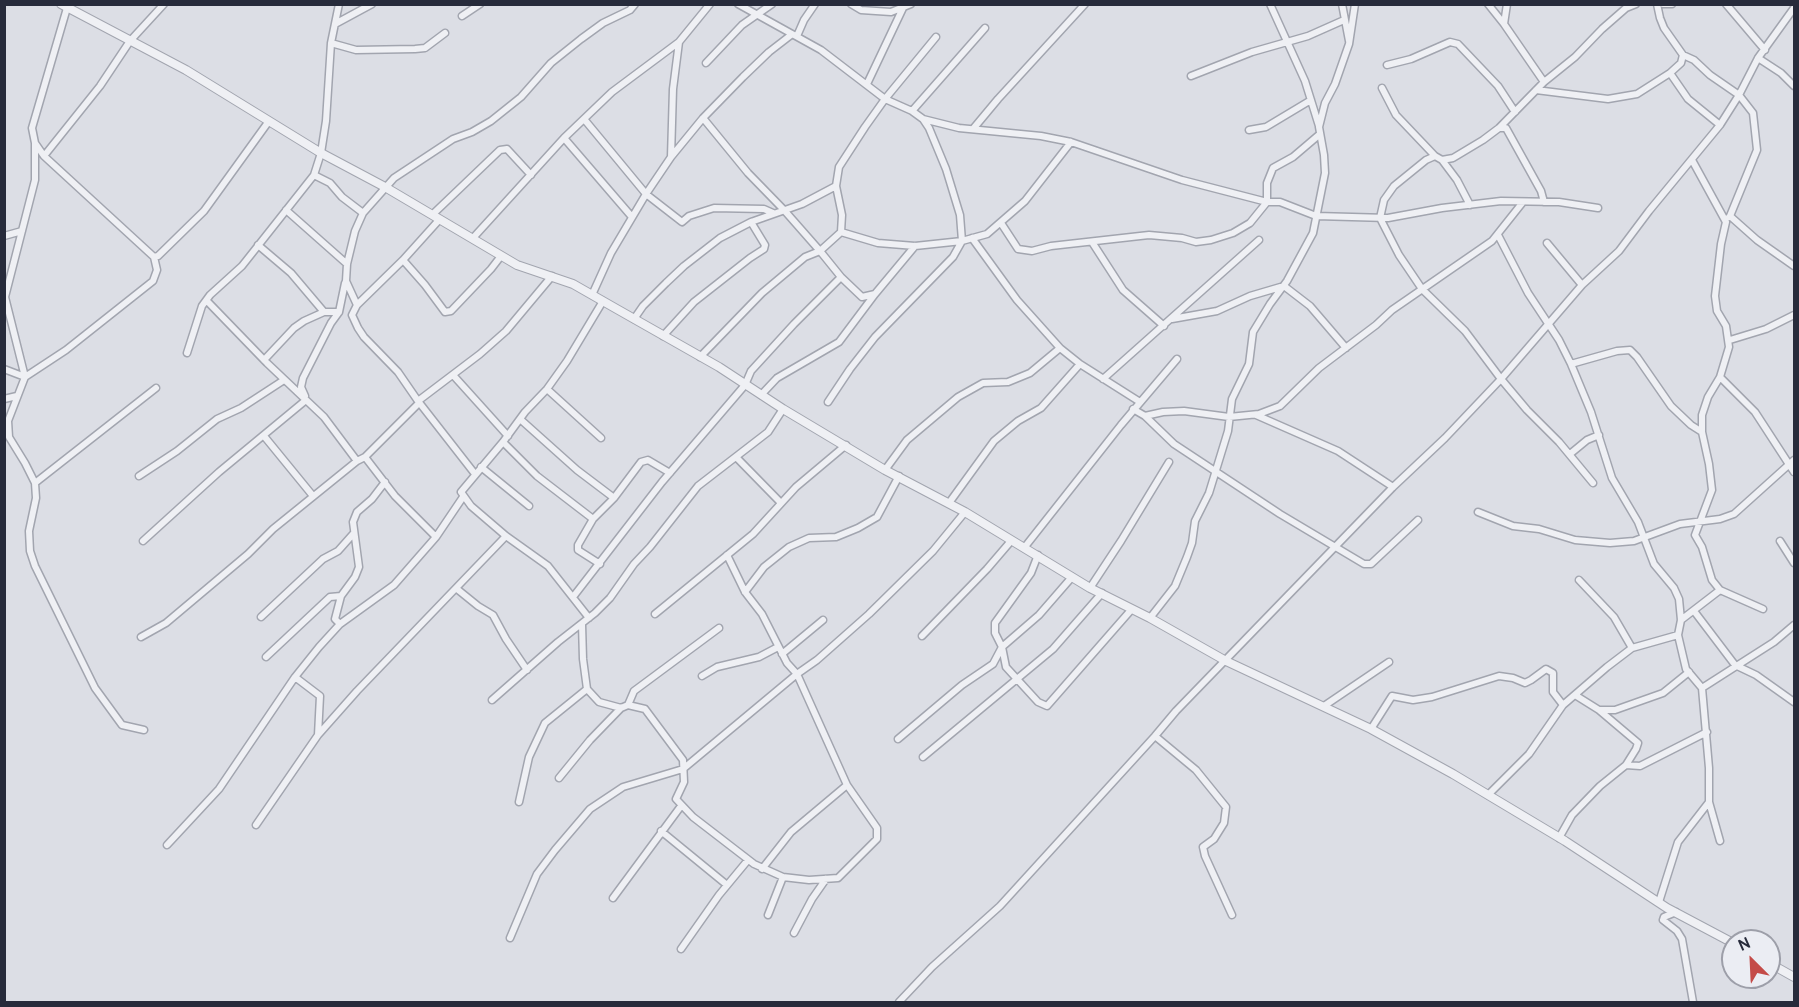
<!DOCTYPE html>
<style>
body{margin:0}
#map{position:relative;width:1799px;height:1007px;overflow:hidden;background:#dcdee5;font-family:Cabin,sans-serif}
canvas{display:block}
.frame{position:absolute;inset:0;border:6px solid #272b3b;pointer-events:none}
.north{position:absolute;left:1721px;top:929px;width:60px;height:60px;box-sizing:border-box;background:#ebedf3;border:2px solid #9d9fa9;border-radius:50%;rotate:336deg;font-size:16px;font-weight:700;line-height:24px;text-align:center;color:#272b3b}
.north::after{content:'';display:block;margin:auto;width:21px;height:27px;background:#c44b48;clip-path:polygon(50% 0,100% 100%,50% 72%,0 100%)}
</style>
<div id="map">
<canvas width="1799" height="1007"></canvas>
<div class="frame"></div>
<div class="north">N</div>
</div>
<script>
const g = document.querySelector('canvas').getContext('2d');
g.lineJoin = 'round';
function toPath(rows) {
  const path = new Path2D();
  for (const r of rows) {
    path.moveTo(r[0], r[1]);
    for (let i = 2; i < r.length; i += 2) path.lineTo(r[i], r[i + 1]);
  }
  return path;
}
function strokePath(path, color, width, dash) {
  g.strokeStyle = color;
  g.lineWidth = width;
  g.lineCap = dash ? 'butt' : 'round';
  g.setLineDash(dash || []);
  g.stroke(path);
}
const minor = toPath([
 [738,4,821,50,885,99,912,111,923,119,929,128,946,169,960,215,962,241,953,257,875,337,850,369,828,402],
 [851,4,861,10,891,12,911,4],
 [1270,4,1305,81,1319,126],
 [1342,4,1349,41],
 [1488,4,1504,24,1544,82],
 [1657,4,1660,18,1664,28,1683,55,1694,60,1710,75,1739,95,1753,113,1757,150,1730,216],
 [1663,4,1672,4],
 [1726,4,1765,50],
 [67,8,32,128,35,143,44,156,154,257,158,256,204,211,269,121],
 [462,16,480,4],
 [335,24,372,4],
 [1504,24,1507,4],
 [797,36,804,20,815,4],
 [331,43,356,50,415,49,425,48,445,33],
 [1758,58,1781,73,1794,86],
 [706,63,742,25,772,4],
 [1387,65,1411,59,1450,42,1458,44,1498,86,1515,112],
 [1670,73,1688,99,1720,125],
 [1191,76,1252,52,1308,36,1344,20],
 [867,84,903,8],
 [1382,88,1396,115,1435,156],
 [1536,90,1608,99,1637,94,1670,73,1681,63,1683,55],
 [912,111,985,28],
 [584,119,646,194,682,222,689,216,714,208,764,209,773,213],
 [923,119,959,128,1041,136,1071,142,1182,180,1267,202,1280,202,1316,216,1388,218,1442,208,1501,201,1559,202,1598,208],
 [1499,128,1544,82,1575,57,1602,29,1626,8,1636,4],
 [973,129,998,99,1085,4],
 [1249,130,1266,127,1311,100],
 [564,138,632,217],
 [35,143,35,180,5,297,25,377,8,421,9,437,25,463,35,483,36,498,29,531,30,551,35,566,95,688,122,725,144,730],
 [44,156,100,86,130,41,164,4],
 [671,157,703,118,743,77,769,52,791,35],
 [1442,160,1453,158,1483,140,1499,128,1506,128,1541,191,1544,202],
 [1692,160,1726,222,1721,244,1715,296,1717,311,1726,326,1729,347,1720,377,1708,397,1702,415,1702,432],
 [314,175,330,183,342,197,363,213],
 [1470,205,1457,180,1442,160,1435,156,1426,160,1394,186,1384,200,1380,218,1399,255,1422,289,1465,331,1501,379,1527,410,1559,442,1593,483],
 [286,210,347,264],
 [432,215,500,150,507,149,531,175],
 [1729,217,1730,216,1757,240,1794,266],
 [439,220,403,260,425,285,445,312,451,311,491,269,501,256],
 [1001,223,1018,249,1032,251,1051,246,1149,235,1182,238,1196,242,1211,240,1233,233,1250,223,1267,202,1267,183,1273,168,1293,157,1320,134],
 [841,232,878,243,915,246,962,241,987,234,1025,201,1071,142],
 [1498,235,1528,293,1559,340,1571,364,1591,412,1612,478,1638,522,1654,564,1674,588,1679,599,1681,620,1678,635,1686,669,1702,688,1709,768,1709,802,1678,842,1659,902],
 [4,236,22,231],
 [473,238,564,138,612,92,679,42],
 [972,238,1017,300,1060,348,1080,364,1140,402],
 [1092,242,1123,290,1164,326],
 [1547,243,1582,285],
 [258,245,291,273,324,312],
 [841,277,862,297,875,294,915,246],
 [592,295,611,253,646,194,671,157,673,89,679,42,710,4],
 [207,301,267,363,324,417,357,461,365,457,419,403],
 [357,305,403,260],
 [634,319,643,306,666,283,684,266,720,238,751,222,802,204,836,186],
 [1172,319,1217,311,1250,296,1284,286,1310,306,1346,348],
 [663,336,694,302,750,258,764,249,765,245,751,222],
 [1730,340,1766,329,1794,315],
 [187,353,202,306,210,295,242,266,314,175,321,153,326,121,331,43,339,4],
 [700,357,762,293,805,257,820,251,784,210,748,173,703,118],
 [264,360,294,328,304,321,324,312,339,312],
 [1571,364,1617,351,1630,350,1637,357,1671,406,1691,425,1702,432,1709,464,1712,490,1695,535,1702,547,1712,580,1720,590,1763,609],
 [4,369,25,377,66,350,153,281,157,270,154,257],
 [453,375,508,436],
 [1720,377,1755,412,1794,472],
 [1103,379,1259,240],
 [547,389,601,438],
 [761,395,777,378,839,342,875,294],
 [305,396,301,387,303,378,331,323,339,312,345,283],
 [4,399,17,396],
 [418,401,480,354,506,331,552,276],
 [1133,409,1145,416,1163,412,1184,411,1229,417,1259,414,1280,406,1319,368,1376,325,1392,310,1492,241,1523,202],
 [1256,415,1338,451,1393,487],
 [1145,416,1174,444,1280,514,1364,564,1371,564,1418,520],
 [520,419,577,470,614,498],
 [264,436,313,496],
 [503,442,537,476,593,519],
 [1570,454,1587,440,1599,435],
 [365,457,395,496,436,537,463,497],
 [736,457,781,503],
 [481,467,529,506],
 [885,470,907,440,958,397,983,383,1008,382,1030,373,1060,348],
 [475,474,418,401,398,372,364,337,358,328,352,315,357,305,346,281,347,264,355,231,363,213,394,178,453,139,472,132,491,121,521,97,551,63,581,39,603,23,630,10,635,4],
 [139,476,177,451,217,419,241,408,284,380],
 [35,483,156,388],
 [949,503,994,441,1018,421,1041,408,1080,364],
 [1478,512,1513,526,1539,529,1575,540,1610,543,1634,541,1680,524,1720,519,1734,514,1794,460],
 [143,541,219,472,306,400],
 [1780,541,1794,563],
 [1024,548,1121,425,1177,359],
 [727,555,745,592,762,614,787,663,797,674,847,785,791,832,762,869],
 [600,564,578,550,578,545,593,519,614,498,641,462,648,460,670,473],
 [1072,577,1039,615,1002,647,1006,667,1038,702,1047,706,1131,610],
 [1090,588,1121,541,1169,462],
 [457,589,478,606,493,615,506,639,527,670],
 [745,592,764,567,789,547,809,538,836,537,858,528,877,517,899,476],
 [573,597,662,482,745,385,751,371,794,324,841,277,820,251,841,232,842,215,836,186,839,167,865,127,885,99,936,37],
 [1694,611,1735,665,1756,675,1794,702],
 [655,614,753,534,796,487,846,445],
 [261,617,323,559,338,551,354,533],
 [589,618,548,566,506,536,471,506,461,492,503,442,525,412,547,389,567,361,603,301],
 [1150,618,1175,586,1187,557,1192,543,1195,521,1209,493,1228,431,1232,399,1249,364,1253,332,1270,304,1287,281,1313,233,1325,173,1324,155,1319,127,1325,103,1335,84,1349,44,1355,4],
 [1681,620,1720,590],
 [340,624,335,619,341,596,355,577,359,567,353,522,357,512,372,499,385,482],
 [582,624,583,659,587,689,599,702,621,708,628,705,645,709,683,760,684,782,676,799,693,817,754,864,783,877,809,880,838,878,877,839,877,828,847,785],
 [922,636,987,569,1011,541],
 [141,637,166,623,248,554,273,529,357,461],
 [1632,648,1678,635],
 [782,654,823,620],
 [266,657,330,597,341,596],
 [702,676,717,667,759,657,778,647],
 [1702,688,1774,642,1794,625],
 [492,700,558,642,595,613,610,598,634,564,650,547,698,486,768,432,783,409],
 [628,705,634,691,719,628],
 [1324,706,1389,662],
 [1600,710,1615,710,1663,693,1689,672],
 [1371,729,1392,696,1413,700,1432,697,1499,676,1513,678,1525,683,1531,680,1546,669,1553,673,1553,692,1563,705],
 [318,735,357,691,506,536],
 [1155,736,1196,770,1226,807,1224,823,1214,839,1203,847,1205,856,1232,915],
 [898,739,962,685,993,664,1002,647,995,633,995,623,1031,573,1038,555],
 [923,757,1053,649,1102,593],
 [1626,765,1640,766,1707,732],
 [559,778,590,740,621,708],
 [1488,795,1529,754,1563,705,1607,667,1632,648,1614,617,1579,580],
 [519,802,529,757,545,723,587,689],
 [1709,802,1720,841],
 [256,825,318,735,320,696,295,677],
 [661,831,727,885],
 [1559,838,1572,815,1600,786,1626,765,1636,749,1638,743,1599,710,1575,695],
 [167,845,219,789,295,677,319,647,340,624,394,585,436,537],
 [613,898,681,806],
 [1676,912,1664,917,1663,920,1677,931,1682,939,1693,1002],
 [768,915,783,877],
 [794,933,812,899,826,879],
 [510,938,537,874,555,850,590,809,623,787,683,769,797,674,817,660,869,614,933,551,965,512],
 [681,949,719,895,748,860],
 [899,1002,932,967,1000,906,1155,736,1176,711,1393,487,1445,438,1501,379,1582,285,1619,251,1649,211,1720,125,1739,95,1758,58,1794,8]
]);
const tertiary = toPath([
 [61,4,186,70,321,153,385,187,517,265,573,284,615,308,719,367,783,409,885,470,965,512,1090,588,1150,618,1226,661,1371,729,1453,774,1565,841,1667,908,1733,943],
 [1769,963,1794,977]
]);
strokePath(minor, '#a2a5af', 9);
strokePath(tertiary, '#a2a5af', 10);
strokePath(minor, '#eff0f4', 6);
strokePath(tertiary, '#eff0f4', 8);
</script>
